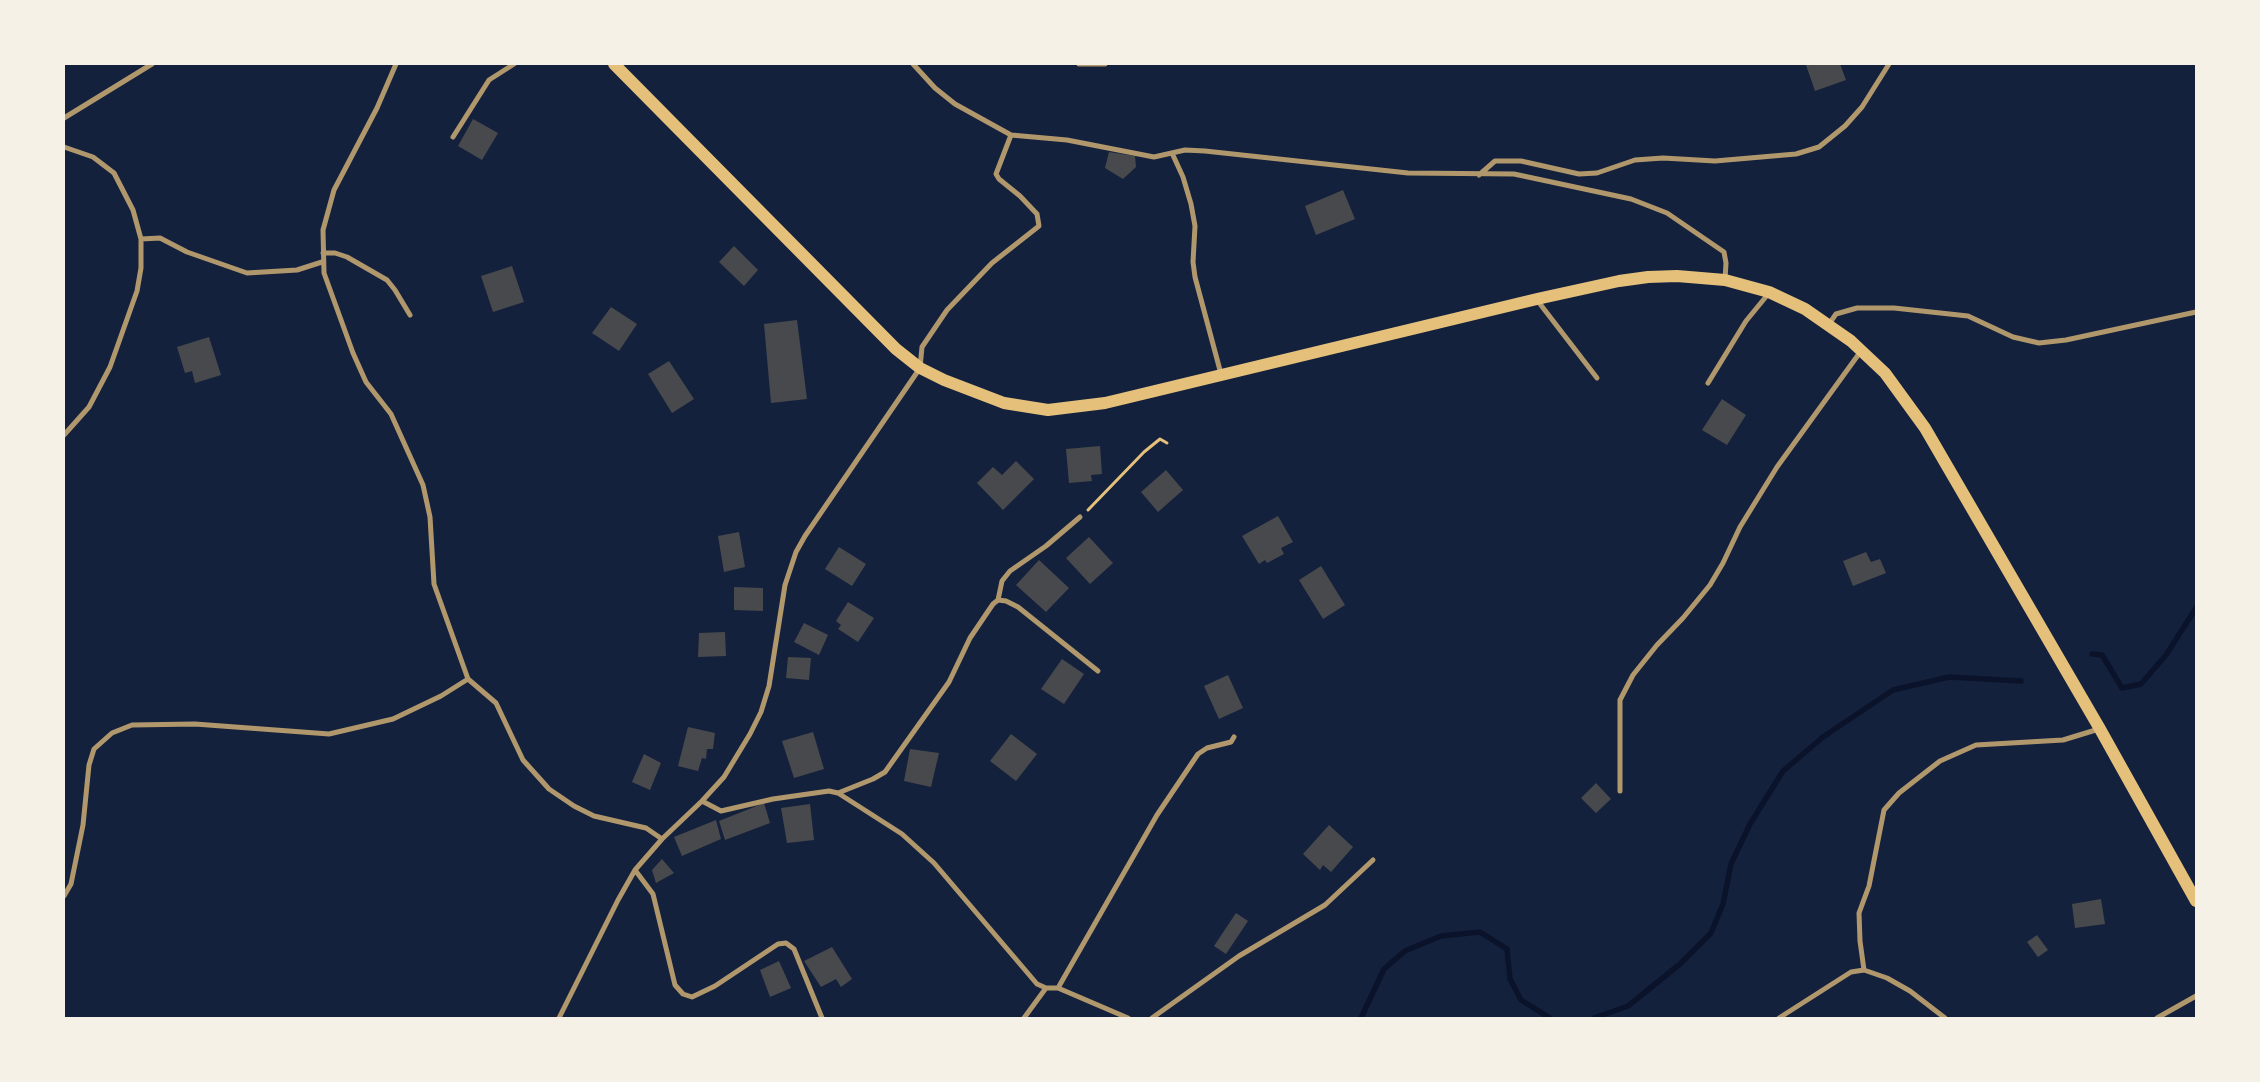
<!DOCTYPE html>
<style>
body{margin:0}
#map{position:relative;width:2260px;height:1082px;overflow:hidden;background:#14213d;font-family:Overpass,sans-serif}
canvas{display:block}
.frame{position:absolute;inset:0;border:65px solid #f6f1e7;pointer-events:none}
</style>
<div id="map">
<canvas width="2260" height="1082"></canvas>
<div class="frame"></div>
</div>
<script>
const g = document.querySelector('canvas').getContext('2d');
g.lineJoin = 'round';
function toPath(rows) {
  const path = new Path2D();
  for (const r of rows) {
    path.moveTo(r[0], r[1]);
    for (let i = 2; i < r.length; i += 2) path.lineTo(r[i], r[i + 1]);
  }
  return path;
}
function strokePath(path, color, width, dash) {
  g.strokeStyle = color;
  g.lineWidth = width;
  g.lineCap = dash ? 'butt' : 'round';
  g.setLineDash(dash || []);
  g.stroke(path);
}
function fill(path, color) {
  g.fillStyle = color;
  g.fill(path, 'evenodd');
}
strokePath(toPath([
 [2092,654,2102,655,2122,688,2141,684,2166,655,2196,608],
 [1361,1018,1384,969,1405,951,1441,936,1480,932,1507,949,1510,979,1521,1000,1550,1018],
 [1594,1018,1628,1006,1680,964,1711,933,1723,904,1731,864,1750,824,1783,771,1823,737,1893,690,1949,677,2021,681]
]), '#0b132b', 5.5);
fill(toPath([
 [1810,64,1840,64,1846,80,1815,91,1806,65],
 [473,119,498,133,482,160,458,146],
 [1109,152,1135,156,1136,167,1123,179,1105,168],
 [1343,190,1355,219,1316,235,1305,206],
 [734,246,758,270,744,286,719,262],
 [512,266,524,302,493,312,481,276],
 [611,307,637,324,619,351,592,333],
 [797,320,807,399,771,403,764,324],
 [209,337,221,375,195,383,192,371,185,373,177,347],
 [669,361,694,399,672,413,648,374],
 [1722,399,1746,415,1727,445,1702,430],
 [1100,446,1102,474,1091,475,1092,481,1069,483,1066,449],
 [1016,461,1034,479,1003,510,977,483,993,467,1002,475],
 [1166,470,1183,490,1158,512,1141,492],
 [1278,516,1293,542,1281,548,1284,554,1267,563,1265,560,1259,564,1242,536],
 [739,532,745,567,724,572,718,536],
 [1089,537,1113,563,1090,584,1066,558],
 [839,547,866,564,852,586,825,569],
 [1866,552,1871,562,1880,559,1886,573,1853,586,1843,561],
 [1039,560,1069,588,1046,612,1016,585],
 [1321,566,1345,605,1323,619,1299,580],
 [734,587,763,588,763,611,734,610],
 [848,602,874,618,858,642,838,629,841,625,836,621],
 [804,623,828,635,819,655,794,642],
 [725,632,726,656,698,657,699,633],
 [788,657,811,658,809,680,786,678],
 [1062,659,1084,674,1064,704,1041,689],
 [1228,675,1243,708,1219,719,1204,686],
 [688,727,715,733,713,749,707,749,706,759,702,758,698,771,678,766],
 [813,732,824,769,794,778,782,741],
 [1011,734,1037,754,1016,781,990,761],
 [910,749,939,753,931,787,904,781],
 [644,754,661,763,650,790,632,782],
 [1596,783,1611,799,1596,813,1581,798],
 [764,803,770,823,725,840,719,821],
 [810,804,814,840,787,843,781,808],
 [716,820,721,839,682,856,674,837],
 [1329,825,1353,847,1331,872,1323,865,1320,870,1303,854],
 [662,859,674,873,656,883,652,870],
 [2101,899,2105,924,2075,928,2072,904],
 [1236,913,1248,921,1226,954,1214,946],
 [2037,935,2048,950,2038,957,2027,942],
 [832,947,852,979,841,987,836,979,821,987,804,961],
 [779,961,791,988,770,997,760,970]
]), '#48494c');
strokePath(toPath([
 [1088,510,1144,452,1160,439,1167,443]
]), '#e5c07b', 3);
strokePath(toPath([
 [396,64,377,108,334,190,323,230,324,273,353,353,366,382,391,414,423,485,430,517,434,584,468,679,496,703,523,760,549,789,574,806,594,816,646,828,662,839],
 [1079,64,1105,64],
 [64,118,152,64],
 [1011,135,1067,140,1154,157,1185,150,1205,151,1408,173,1514,174,1631,199,1667,213,1724,252,1726,263,1725,280],
 [453,137,489,80,514,64],
 [64,147,93,157,114,173,133,210,141,239,141,268,137,291,110,367,89,407,64,435],
 [1172,153,1183,177,1191,204,1195,226,1193,262,1195,277,1221,374],
 [1479,175,1495,161,1521,161,1579,174,1597,173,1635,160,1663,158,1715,161,1796,154,1819,147,1845,126,1862,107,1889,64],
 [141,239,160,238,187,252,247,273,297,270,322,262],
 [323,253,335,253,347,257,387,280,395,290,410,315],
 [1537,300,1597,378],
 [1829,324,1836,314,1857,308,1894,308,1968,316,2013,337,2039,343,2066,340,2196,312],
 [1708,383,1746,321,1769,293],
 [998,600,1002,581,1010,571,1046,546,1080,517],
 [1620,791,1620,700,1633,675,1657,645,1683,618,1710,585,1723,563,1740,527,1777,467,1861,351],
 [838,793,873,779,885,772,949,682,970,638,993,604,998,600,1006,601,1018,607,1098,671],
 [702,801,721,811,773,799,829,791,838,793,902,834,934,863,1037,984,1046,988,1058,988,1128,1018],
 [635,870,653,894,675,985,683,994,692,997,715,986,778,944,786,943,794,949,822,1018],
 [64,896,71,884,83,825,89,765,94,749,112,733,132,725,195,724,329,734,393,719,441,696,468,679],
 [1864,970,1860,941,1859,913,1869,886,1884,810,1899,793,1940,761,1976,745,2063,740,2099,729],
 [1058,988,1157,815,1198,754,1207,748,1231,742,1234,737],
 [559,1018,618,900,635,870,662,839,702,801,724,777,750,734,761,712,769,686,785,585,796,552,805,536,920,368,922,347,947,310,992,263,1039,226,1037,214,1020,196,999,179,996,174,1011,135,955,104,935,88,913,64],
 [1024,1018,1046,988],
 [1152,1018,1239,956,1325,905,1373,860],
 [1779,1018,1851,972,1864,970,1887,978,1910,991,1945,1018],
 [2157,1018,2196,996]
]), '#b1986c', 5);
strokePath(toPath([
 [614,64,896,349,920,368,944,380,1004,403,1048,410,1105,403,1537,299,1619,281,1648,277,1677,276,1725,280,1769,292,1805,309,1851,341,1885,373,1925,428,2100,729,2196,901]
]), '#e5c07b', 12);
</script>
